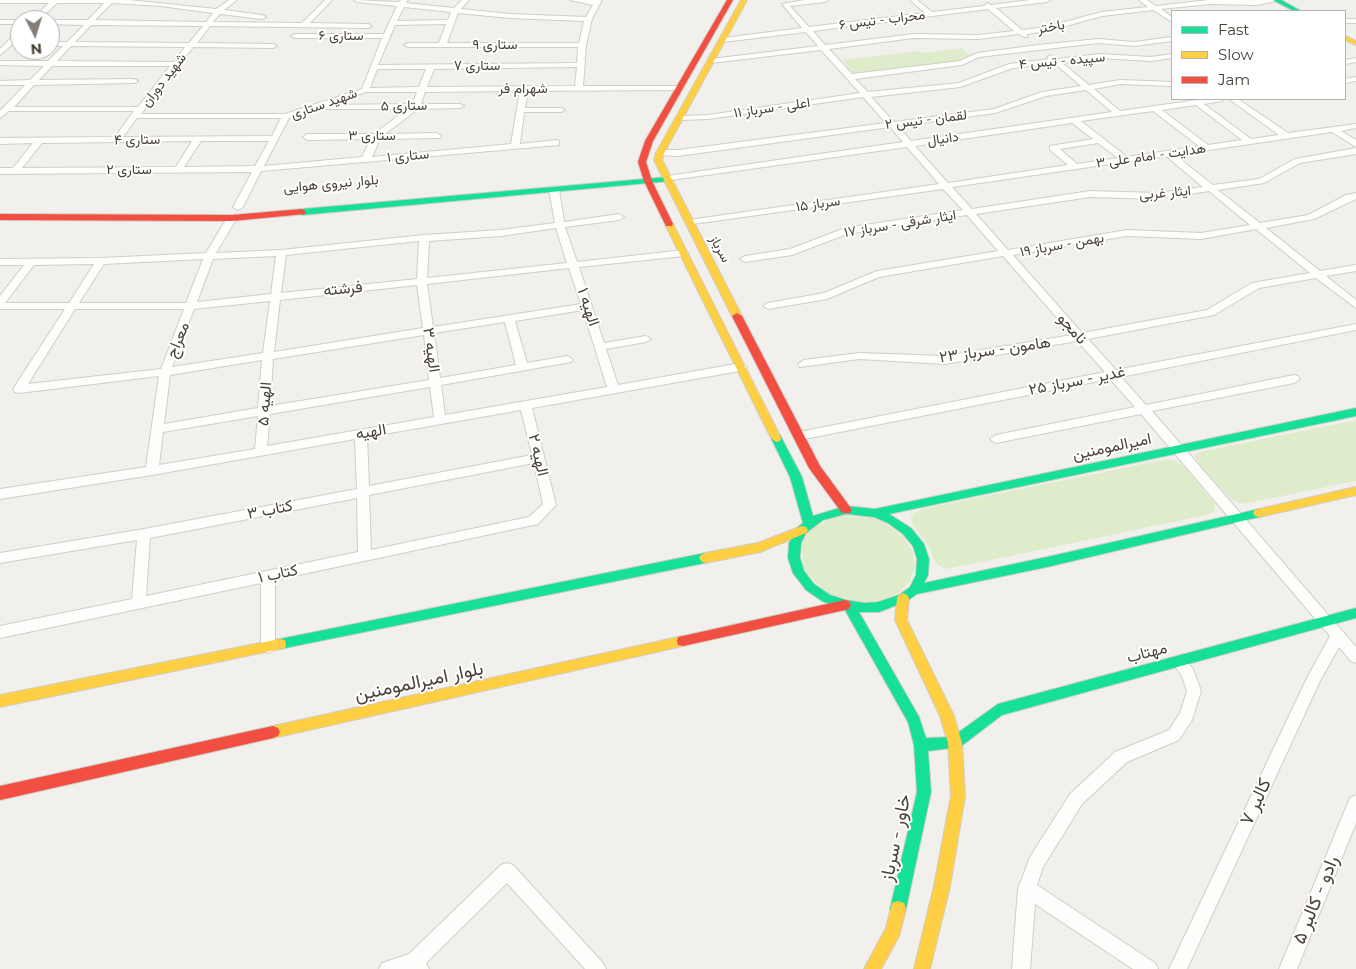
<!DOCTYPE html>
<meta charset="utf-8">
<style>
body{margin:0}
#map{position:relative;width:1356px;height:969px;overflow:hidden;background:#f1f0ec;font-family:Montserrat,sans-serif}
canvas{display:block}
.legend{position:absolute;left:1171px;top:10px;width:175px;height:90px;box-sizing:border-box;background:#fff;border:1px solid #b6b3af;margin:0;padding:6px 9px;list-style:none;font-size:15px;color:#484237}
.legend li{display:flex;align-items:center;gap:10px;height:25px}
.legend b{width:25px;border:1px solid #b6b3af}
.north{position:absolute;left:10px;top:10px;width:50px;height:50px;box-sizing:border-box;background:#fff;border:1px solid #b6b3af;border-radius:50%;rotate:175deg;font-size:14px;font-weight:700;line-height:20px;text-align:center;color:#484237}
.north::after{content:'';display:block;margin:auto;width:18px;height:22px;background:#837f76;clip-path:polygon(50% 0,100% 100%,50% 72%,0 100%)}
</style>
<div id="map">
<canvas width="1356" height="969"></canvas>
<ul class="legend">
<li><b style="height:6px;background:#16e098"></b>Fast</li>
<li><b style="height:6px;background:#ffcf43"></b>Slow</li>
<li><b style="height:6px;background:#f24e42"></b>Jam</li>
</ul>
<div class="north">N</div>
</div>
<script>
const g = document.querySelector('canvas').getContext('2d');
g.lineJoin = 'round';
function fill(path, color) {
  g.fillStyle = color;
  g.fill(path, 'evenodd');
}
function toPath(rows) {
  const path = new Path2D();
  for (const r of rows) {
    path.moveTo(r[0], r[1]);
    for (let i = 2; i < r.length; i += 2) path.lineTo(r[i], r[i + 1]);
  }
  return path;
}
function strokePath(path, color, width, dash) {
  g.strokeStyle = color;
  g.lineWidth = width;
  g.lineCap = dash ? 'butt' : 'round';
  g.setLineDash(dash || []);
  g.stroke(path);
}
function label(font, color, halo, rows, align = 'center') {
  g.font = font + ' Montserrat,Vazirmatn,sans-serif';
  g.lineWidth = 4;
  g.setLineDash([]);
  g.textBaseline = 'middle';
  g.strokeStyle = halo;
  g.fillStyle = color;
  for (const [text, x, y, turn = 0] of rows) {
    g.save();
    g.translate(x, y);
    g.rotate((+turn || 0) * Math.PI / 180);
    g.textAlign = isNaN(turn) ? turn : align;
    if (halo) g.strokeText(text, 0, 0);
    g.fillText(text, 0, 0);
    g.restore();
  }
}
fill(toPath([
 [962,48,974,59,854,75,843,60,919,51,922,53],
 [1356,420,1356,481,1243,504,1232,500,1226,494,1199,464,1195,457,1197,453,1204,451],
 [1167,459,1176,461,1186,469,1215,504,1214,512,1203,516,947,569,938,565,933,558,929,547,912,524,911,517,914,513,922,509],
 [835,516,873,518,890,526,904,538,913,552,915,567,910,581,898,593,883,600,865,602,828,594,804,571,801,544,807,532]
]), '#deeccc');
const street = toPath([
 [0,0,129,0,216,9,229,0,237,0,224,10,262,15,266,17,262,19,220,14,213,22,302,23,325,0,332,0,310,23,368,24,372,26,368,28,210,26,197,43,273,44,277,46,273,48,193,47,141,114,285,114,362,89,382,38,295,38,291,36,295,34,384,34,397,6,357,2,354,0,399,2,401,0,408,0,406,3,454,8,462,0,469,0,461,9,510,14,586,17,593,5,570,0,602,0,592,19,586,45,583,86,680,86,684,88,680,90,528,91,525,108,561,108,565,110,561,112,524,112,520,144,556,140,559,141,559,145,261,171,243,207,238,210,233,207,252,172,0,174,0,168,13,168,33,143,0,144,0,138,115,137,134,111,9,111,0,118,0,111,25,85,0,85,0,81,30,80,44,66,0,65,0,61,48,61,63,46,50,46,50,42,67,42,84,25,50,24,49,20,88,20,104,3,57,3,39,20,31,20,49,3,0,3,0,0],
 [112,3,161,6,213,13,206,22,95,20,112,3],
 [404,7,451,12,448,20,397,21,404,7],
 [458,13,510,18,584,21,579,43,447,43,458,13],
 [446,24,439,43,408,43,404,45,408,47,578,47,577,63,378,65,395,25,446,24],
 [91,25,203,26,189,43,75,42,91,25],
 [71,46,185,47,174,62,57,61,71,46],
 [52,66,170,66,138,107,14,107,34,85,134,83,138,81,134,79,39,80,52,66],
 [577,67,575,86,427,87,434,69,577,67],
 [377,69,426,69,419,87,370,88,377,69],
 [520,91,511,144,372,157,380,139,440,138,441,136,437,133,385,134,418,109,460,108,464,106,460,104,421,104,425,92,520,91],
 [366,92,417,92,413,104,329,105,366,92],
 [325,106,325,109,407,109,374,134,307,134,303,137,307,140,371,139,362,157,264,166,289,118,325,106],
 [137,118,281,118,272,136,123,137,137,118],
 [192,141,176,167,22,168,42,143,192,141],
 [201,141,269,141,255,166,184,167,201,141],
 [804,0,828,0,825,2,790,6,809,27,925,13,910,0,917,0,932,12,984,6,987,3,991,5,1030,0,1050,0,1047,2,996,8,1022,30,1047,27,1101,12,1148,7,1139,0,1147,0,1156,6,1209,0,1281,0,1257,5,1210,4,1161,9,1172,17,1172,22,1153,10,1102,16,1048,31,1027,34,1027,37,1024,37,1019,34,978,39,914,38,829,49,852,74,960,61,977,53,1038,45,1098,39,1134,42,1172,37,1172,41,1134,46,1098,43,979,57,962,65,855,79,868,92,959,83,1009,64,1049,59,1047,57,1051,55,1057,59,1100,54,1151,57,1172,54,1172,58,1151,61,1100,58,1062,63,1089,85,1120,80,1172,82,1172,86,1120,84,1094,89,1120,111,1197,100,1223,99,1222,101,1204,104,1251,139,1279,135,1229,99,1238,99,1288,133,1356,124,1356,128,1341,131,1356,140,1356,147,1332,132,1175,155,1213,185,1259,179,1295,159,1356,148,1356,154,1300,163,1264,183,1218,190,1260,223,1308,215,1346,195,1356,193,1356,199,1314,219,1266,228,1320,271,1356,265,1356,271,1326,276,1356,300,1356,308,1316,278,1259,288,1214,315,1088,339,1116,370,1356,324,1356,330,1121,377,1146,405,1294,375,1298,376,1300,379,1294,383,1152,411,1356,647,1356,663,1351,661,1339,647,1320,681,1187,969,1169,969,1307,678,1330,636,1141,414,996,443,990,439,996,435,1135,407,1110,379,799,440,795,439,793,436,799,432,1105,372,1077,341,945,364,859,359,800,367,798,364,804,360,859,353,945,356,1072,335,1003,256,879,277,827,299,768,309,763,306,768,303,824,293,877,271,998,251,967,215,847,234,792,255,745,262,740,259,745,256,790,249,845,228,963,210,943,189,686,225,686,221,689,220,939,184,907,147,664,181,664,177,667,176,903,142,890,127,678,156,657,155,656,153,660,150,678,150,886,123,863,97,708,119,679,120,675,118,679,116,708,115,860,93,821,50,711,63,707,61,711,59,818,46,806,32,723,42,719,40,723,38,802,28,782,4,804,0],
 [988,9,1014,31,978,35,914,34,825,45,813,31,988,9],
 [1054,63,1081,86,1042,92,994,109,894,122,871,97,960,87,1013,68,1054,63],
 [1086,90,1112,112,911,141,898,126,995,113,1046,96,1086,90],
 [1196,105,1242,140,1208,145,1162,110,1196,105],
 [1153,111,1199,146,1127,157,1081,121,1153,111],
 [1072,123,1093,139,1050,146,1050,150,1068,165,948,183,915,146,1072,123],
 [1098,143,1118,158,1077,164,1060,149,1098,143],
 [1166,156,1203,187,1157,193,1090,191,972,209,952,187,1166,156],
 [1209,191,1250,225,1201,233,1127,230,1008,250,976,214,1090,197,1157,199,1209,191],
 [1256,229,1310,273,1252,283,1207,310,1082,333,1013,255,1127,236,1201,239,1256,229],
 [1345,19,1356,19,1356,23,1345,23,1345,19],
 [0,20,21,20,20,24,0,24,0,20],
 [17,32,20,32,20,38,0,55,0,49,17,32],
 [1356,58,1356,62,1345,64,1345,60,1356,58],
 [1356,77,1356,81,1345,83,1345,79,1356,77],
 [554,186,559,189,564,222,619,214,624,217,619,220,565,227,577,262,684,250,689,253,684,256,579,267,604,343,646,336,651,339,646,342,606,349,618,385,741,363,747,367,745,370,532,408,556,505,538,524,275,580,275,647,273,651,268,653,263,651,261,647,261,583,0,638,0,626,132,599,137,540,0,563,0,553,144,529,357,489,355,439,152,475,0,499,0,489,146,467,159,376,19,393,15,392,13,389,65,309,0,309,0,296,24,265,0,265,0,259,101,258,206,253,227,218,232,215,237,218,216,253,281,250,424,235,501,230,555,223,549,189,554,186],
 [556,228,567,263,427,278,429,241,501,236,556,228],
 [419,241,417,279,281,293,286,255,419,241],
 [276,256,271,294,197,302,213,259,276,256],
 [203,259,186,303,79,303,104,264,203,259],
 [94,264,69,303,5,303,34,265,94,264],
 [569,268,581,304,433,327,427,284,569,268],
 [417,285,423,328,274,352,280,300,417,285],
 [270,301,263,353,172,367,194,309,270,301],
 [75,309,184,309,161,369,28,384,75,309],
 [583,310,607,387,445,415,441,385,571,362,573,360,571,358,567,356,527,363,515,321,583,310],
 [505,322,516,365,440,378,434,333,505,322],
 [424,335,429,380,270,406,273,359,424,335],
 [262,360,258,408,164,424,170,375,262,360],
 [430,387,434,417,267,446,270,414,430,387],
 [521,410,532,455,369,486,367,437,521,410],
 [258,416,255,449,159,465,163,432,258,416],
 [534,463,543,504,529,517,371,550,369,495,534,463],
 [357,498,358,552,146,596,150,538,357,498],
 [1179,656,1184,658,1193,669,1201,691,1192,720,1179,740,1127,762,1082,804,1043,867,1037,885,1155,963,1158,969,1133,969,1035,904,1030,969,1012,969,1018,889,1030,857,1070,794,1115,752,1169,730,1180,713,1187,691,1182,676,1172,662,1174,658,1179,656],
 [1356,795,1356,823,1297,969,1279,969,1350,798,1356,795],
 [507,863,513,865,603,963,606,969,585,969,507,883,426,963,429,969,379,969,382,963,409,954,501,865,507,863]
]);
const fast = toPath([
 [1273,0,1281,0,1301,11,1294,11,1273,0],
 [667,177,671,179,670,181,302,215,298,212,302,209,667,177],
 [1356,408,1356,416,889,514,911,528,924,544,929,559,928,575,924,583,1047,557,1259,509,1263,510,1265,513,1263,516,1259,517,1047,567,917,594,907,601,879,612,859,612,919,717,926,738,952,737,998,704,1356,608,1356,618,1002,715,960,747,928,751,931,792,906,909,904,915,898,917,892,915,890,909,917,792,914,745,908,722,845,610,822,601,806,590,793,573,788,558,789,543,798,527,803,523,790,477,771,438,772,435,780,435,802,477,813,516,846,506,875,509,1356,408],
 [846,514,874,517,888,523,903,534,913,546,917,559,916,575,910,587,899,595,878,602,865,603,846,600,830,595,814,584,804,571,800,558,801,543,806,533,823,520,846,514],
 [705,553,709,555,711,558,709,561,705,563,280,649,275,648,274,644,275,640,280,639,705,553]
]);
const slow = toPath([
 [741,0,747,0,664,153,662,160,742,316,737,319,732,316,654,160,656,153,741,0],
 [1345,36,1356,41,1356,45,1345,40,1345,36],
 [669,221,673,224,781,438,780,441,776,442,771,438,665,224,669,221],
 [1356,487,1356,495,1259,517,1255,516,1253,513,1255,510,1259,509,1356,487],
 [802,526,806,527,808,530,806,533,760,552,705,563,701,561,699,558,701,555,705,553,758,543,802,526],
 [903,593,907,595,909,598,907,620,954,716,962,743,965,796,950,886,930,969,914,969,934,886,951,796,948,743,940,716,895,620,897,598,899,595,903,593],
 [683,636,688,637,689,641,688,645,683,646,273,738,268,736,266,732,268,728,273,726,683,636],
 [280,639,285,640,286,644,285,648,280,649,0,707,0,695,280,639],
 [898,901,904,903,906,909,899,936,881,969,864,969,886,928,892,903,898,901]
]);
const jam = toPath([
 [727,0,733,0,653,141,646,162,652,181,673,224,672,226,666,226,644,181,638,162,645,141,727,0],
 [302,209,306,212,305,214,232,221,0,220,0,214,232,215,302,209],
 [737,313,742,316,820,466,850,507,852,510,850,513,842,513,809,468,732,316,737,313],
 [845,600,849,601,851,605,849,609,845,610,683,646,678,645,677,641,678,637,683,636,845,600],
 [273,726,278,728,280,732,278,736,273,738,0,800,0,786,273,726]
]);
strokePath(street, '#cfcec9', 2);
strokePath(fast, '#d1cdc3', 2);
strokePath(slow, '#d1cdc3', 2);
strokePath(jam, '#d1cdc3', 2);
fill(street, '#fdfdfc');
fill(fast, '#16e098');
fill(slow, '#ffcf43');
fill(jam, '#f24e42');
label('14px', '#484237', '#fff', [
 ["محراب - تیس ۶",882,20,-7],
 ["باختر",1051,27,-10],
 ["ستاری ۶",341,36],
 ["ستاری ۹",495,45],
 ["سپیده - تیس ۴",1062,61,-5],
 ["ستاری ۷",477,66],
 ["شهید دوران",164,80,-52],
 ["شهرام فر",523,89],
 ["شهید ستاری",324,104,-19],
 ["ستاری ۵",404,106,-1],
 ["اعلی - سرباز ۱۱",772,108,-8],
 ["لقمان - تیس ۲",926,120,-7],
 ["ستاری ۳",372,136],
 ["دانیال",943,139,-8],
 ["ستاری ۴",137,140,-1],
 ["ستاری ۱",408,156,-5],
 ["هدایت - امام علی ۳",1151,156,-8],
 ["ستاری ۲",129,170],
 ["بلوار نیروی هوایی",331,184,-5],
 ["ایثار غربی",1165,193,-5],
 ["سرباز ۱۵",818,204,-8],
 ["ایثار شرقی - سرباز ۱۷",900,224,-9],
 ["بهمن - سرباز ۱۹",1062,245,-10],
 ["سرباز",720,249,62]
]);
label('16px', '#484237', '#fff', [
 ["فرشته",343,289,-6],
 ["الهیه ۱",588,307,72],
 ["نامجو",1072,329,48],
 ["معراج",178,340,-68],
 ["الهیه ۳",431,350,82],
 ["هامون - سرباز ۲۳",995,350,-8],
 ["غدیر - سرباز ۲۵",1077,381,-11],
 ["الهیه ۵",265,404,-86],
 ["الهیه",371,432,-10],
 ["امیرالمومنین",1112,447,-12],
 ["الهیه ۲",538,455,77],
 ["کتاب ۳",270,510,-11],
 ["کتاب ۱",278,574,-12],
 ["مهتاب",1147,653,-15]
]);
label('19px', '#484237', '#fff', [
 ["بلوار امیرالمومنین",419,682,-12],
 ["کالبر ۷",1256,802,-65],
 ["خاور - سرباز",896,838,-78],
 ["رادو - کالبر ۵",1316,900,-68]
]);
</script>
